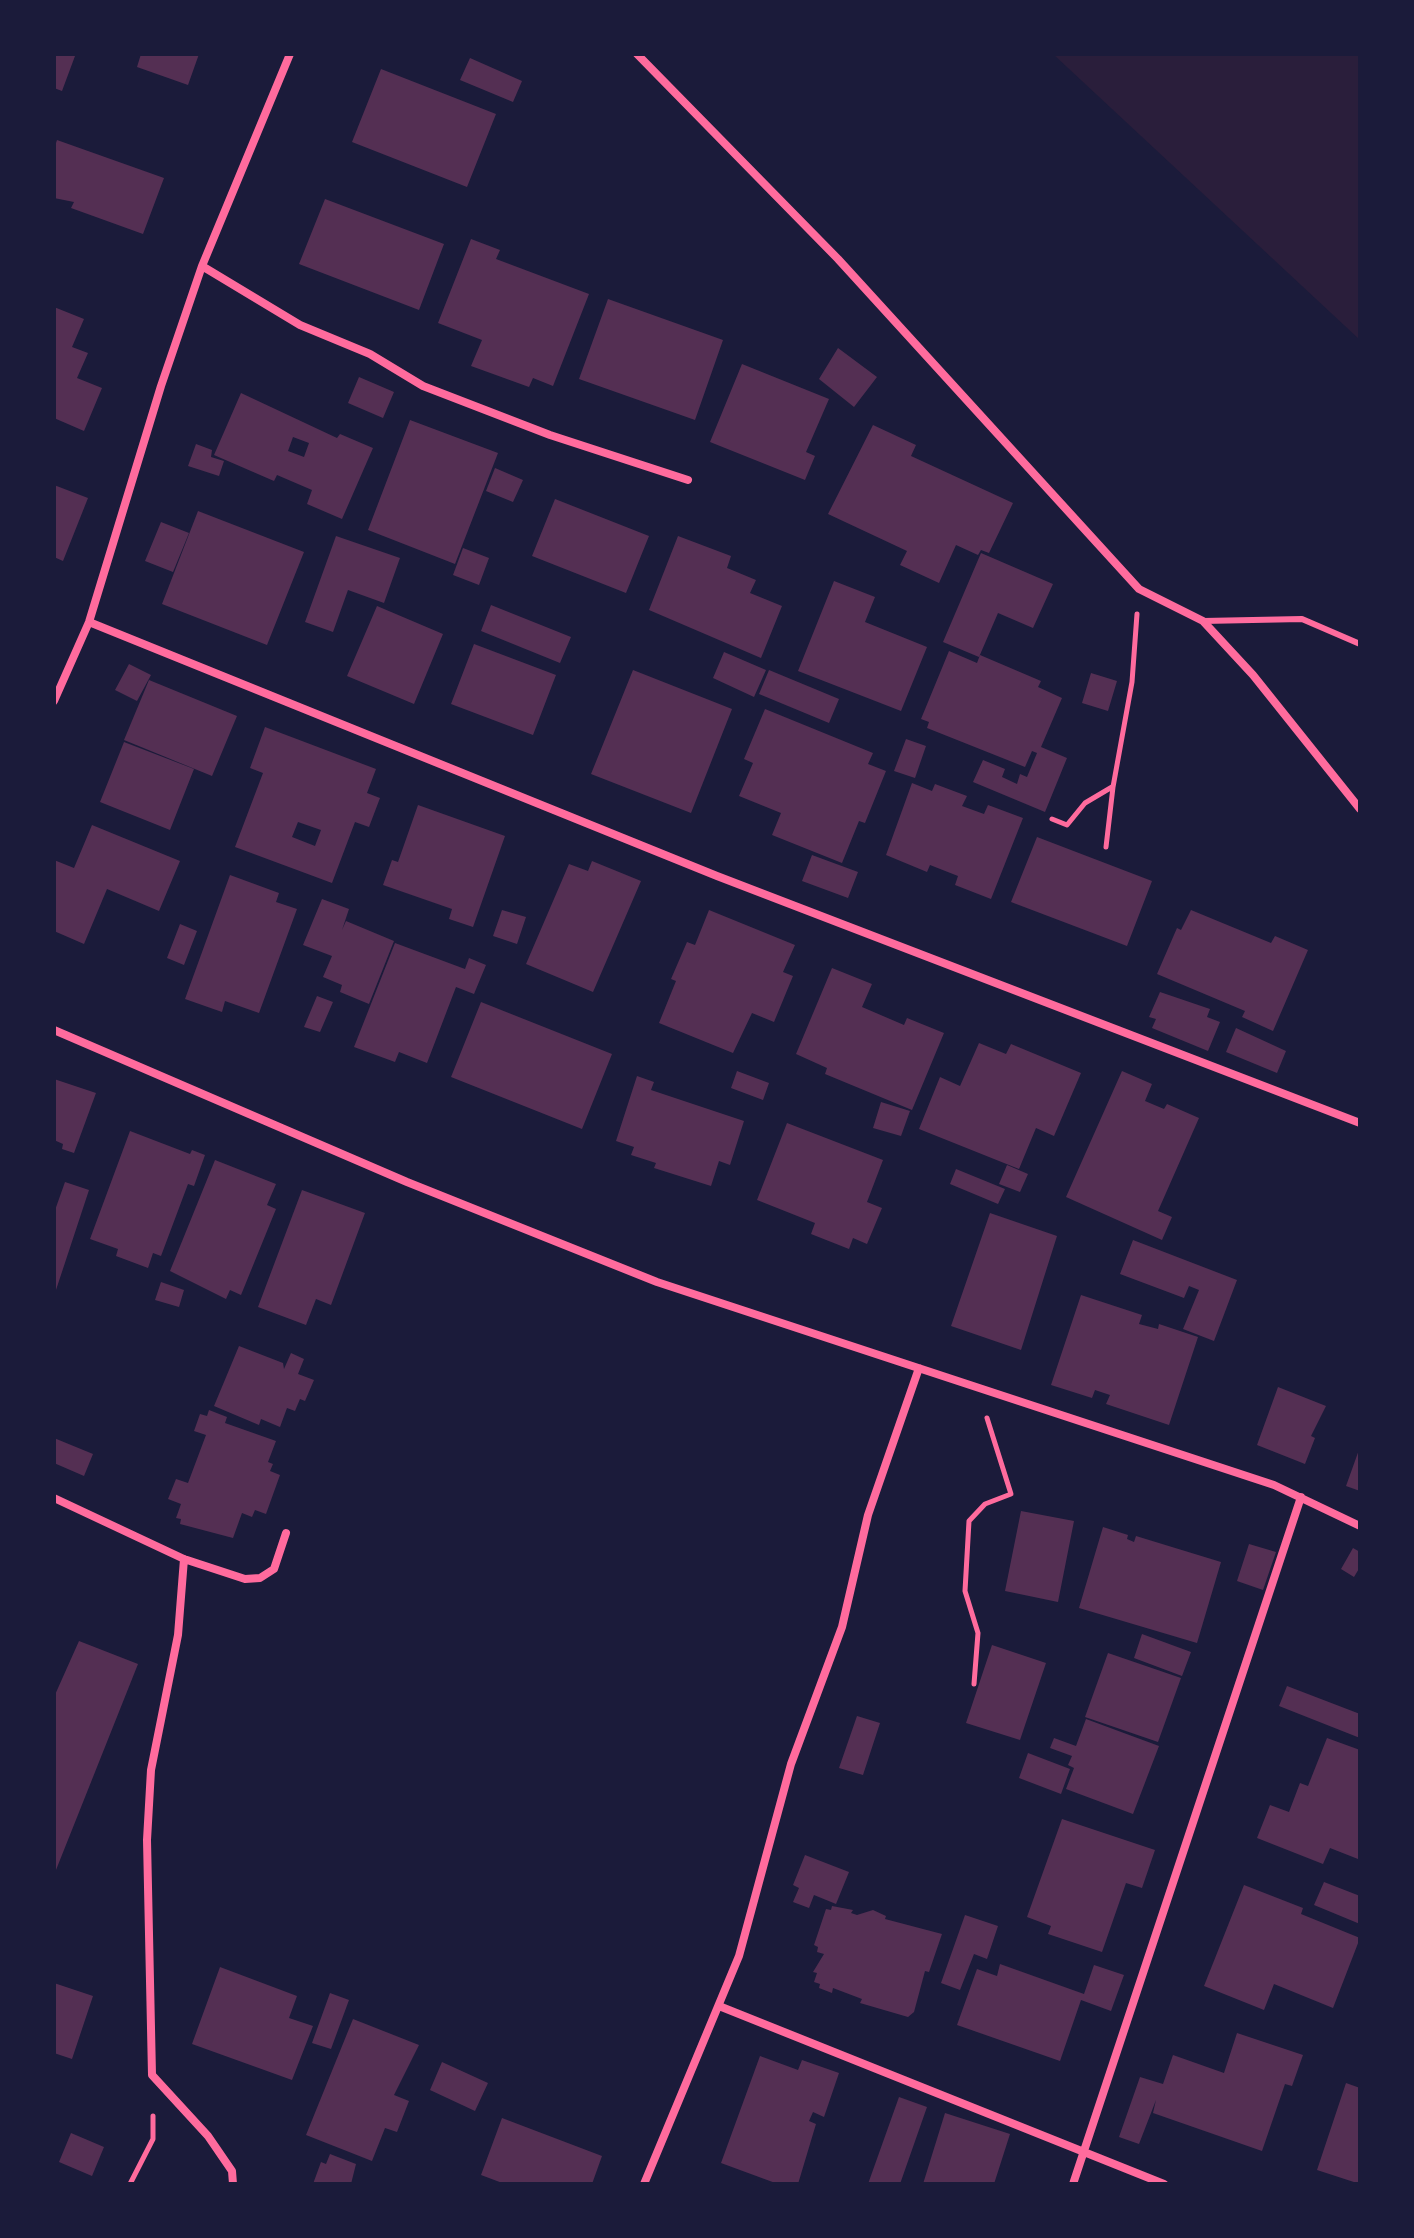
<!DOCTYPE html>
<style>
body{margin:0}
#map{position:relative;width:1414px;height:2238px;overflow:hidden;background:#1b1b3a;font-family:Quicksand,sans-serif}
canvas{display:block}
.frame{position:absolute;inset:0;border:56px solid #1b1b3a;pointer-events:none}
</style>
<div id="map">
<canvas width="1414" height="2238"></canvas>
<div class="frame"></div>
</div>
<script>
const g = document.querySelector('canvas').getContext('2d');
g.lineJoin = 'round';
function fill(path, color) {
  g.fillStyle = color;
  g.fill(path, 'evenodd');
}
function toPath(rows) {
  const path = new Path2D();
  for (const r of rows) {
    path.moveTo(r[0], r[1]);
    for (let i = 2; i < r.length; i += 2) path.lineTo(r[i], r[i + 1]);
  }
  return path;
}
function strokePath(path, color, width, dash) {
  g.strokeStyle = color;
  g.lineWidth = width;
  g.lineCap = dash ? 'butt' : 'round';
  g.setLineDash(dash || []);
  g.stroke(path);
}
fill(toPath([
 [1053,54,1360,54,1360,340]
]), '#2a1e3b');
fill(toPath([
 [54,54,75,56,62,91,54,88],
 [141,54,199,54,188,85,137,67],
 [470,58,522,81,513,102,460,80],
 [381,69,496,114,467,187,352,142],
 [57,140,164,178,143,234,71,208,74,202,54,198,54,149],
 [325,199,444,244,419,310,299,264],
 [471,239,500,250,496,259,589,294,553,386,533,378,529,387,471,366,482,340,438,323],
 [608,299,723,340,695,420,579,379],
 [54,307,84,319,72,347,88,353,77,378,102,388,84,431,54,418],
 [838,348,877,377,854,407,819,379],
 [742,364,829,399,806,452,815,456,805,480,710,442],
 [359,377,394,392,383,418,348,403],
 [241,393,337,438,340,434,373,448,342,519,307,504,312,490,277,475,274,481,214,455],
 [293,437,309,443,304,457,288,451],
 [410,420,498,453,455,564,368,530],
 [873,425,916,445,911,456,1013,503,989,553,981,550,978,555,956,545,939,583,900,565,907,551,828,514],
 [196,444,212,450,211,457,224,461,219,476,188,466],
 [495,468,523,480,513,502,486,491],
 [54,485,88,498,63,561,54,557],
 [555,499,649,536,626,593,532,556],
 [198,511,304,552,267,645,162,604],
 [161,522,189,533,173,572,145,561],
 [336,536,400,558,384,603,348,590,333,632,305,622],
 [678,536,731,556,727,568,756,580,750,593,782,606,761,658,649,610],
 [463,548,489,558,479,585,453,575],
 [981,553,1053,584,1033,628,998,613,979,657,943,642],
 [834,581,875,597,865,622,927,647,901,711,798,671],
 [491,605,571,637,560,663,481,631],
 [377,606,443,634,414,704,347,676],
 [474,644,556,675,533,735,451,704],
 [949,651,977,663,980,655,1041,681,1038,687,1062,698,1041,747,1067,758,1045,812,973,782,983,760,1005,769,1002,777,1017,784,1020,774,1027,777,1037,753,1032,751,1025,767,927,728,929,722,921,719],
 [724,652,766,670,754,697,713,678],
 [129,664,151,675,137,701,115,690],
 [633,670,732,709,691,813,591,774],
 [769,670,839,699,829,723,759,694],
 [1091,673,1117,681,1108,711,1082,703],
 [149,680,237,716,212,776,124,740],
 [765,709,873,753,868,764,886,771,865,823,859,821,842,863,772,835,781,813,739,796,753,763,744,759],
 [265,727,376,769,367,793,380,798,369,827,355,822,332,883,235,847,263,773,250,768],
 [298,822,321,830,315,846,292,837],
 [906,739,926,746,915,778,894,771],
 [124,742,194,769,170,830,100,802],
 [912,783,932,791,935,784,967,796,962,806,984,814,988,805,1023,818,991,899,955,885,958,876,930,865,927,872,886,855],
 [418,805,505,836,473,927,449,919,452,909,383,885,392,860,398,862],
 [92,825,180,861,159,911,107,889,84,944,54,931,54,860,74,868],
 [1037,837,1152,881,1127,946,1011,902],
 [812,855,858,872,848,898,802,881],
 [592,861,641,881,593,992,526,964,569,864,588,871],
 [230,875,279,893,276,902,297,909,259,1013,225,1001,222,1012,185,999],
 [322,899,349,909,342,930,346,921,394,941,369,1004,340,992,342,985,323,977,332,956,303,945],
 [502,910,526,917,517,944,493,936],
 [709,910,795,945,783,972,793,976,774,1022,752,1013,733,1053,659,1023,676,981,671,979,687,942,695,945],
 [1191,910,1271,943,1275,936,1308,950,1273,1031,1242,1017,1245,1011,1157,974,1177,928,1181,930],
 [180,924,197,931,184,965,167,958],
 [395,943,465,969,469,958,486,965,474,994,456,987,427,1063,399,1052,395,1062,354,1047],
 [832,968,872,984,862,1007,904,1025,907,1018,944,1033,912,1110,825,1074,827,1068,796,1054],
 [1160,992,1210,1009,1207,1017,1220,1022,1208,1051,1152,1028,1156,1019,1149,1017],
 [317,996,333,1002,320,1032,304,1027],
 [481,1002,612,1054,582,1129,451,1077],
 [1236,1028,1286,1051,1277,1073,1226,1052],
 [979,1043,1006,1054,1011,1044,1081,1073,1054,1136,1036,1128,1019,1169,919,1129,940,1077,960,1086],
 [737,1071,769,1083,763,1100,731,1088],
 [1122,1071,1152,1084,1145,1101,1164,1109,1167,1104,1199,1118,1158,1211,1172,1217,1162,1240,1066,1197],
 [637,1076,654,1082,651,1090,744,1121,730,1165,719,1161,711,1186,654,1168,656,1163,631,1155,634,1147,616,1141],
 [54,1079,96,1093,74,1153,62,1149,63,1144,54,1140],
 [881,1102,910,1111,901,1136,873,1128],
 [787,1123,883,1160,867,1202,882,1208,867,1244,853,1238,849,1249,811,1234,815,1223,757,1200],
 [130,1131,190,1154,192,1150,205,1155,194,1186,188,1184,161,1256,153,1253,148,1268,116,1256,118,1249,90,1239],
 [215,1160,276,1184,267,1205,276,1209,241,1295,230,1290,226,1299,170,1271],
 [1007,1165,1028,1174,1020,1192,999,1184],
 [956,1169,1005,1189,998,1204,950,1184],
 [65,1182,89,1190,55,1293,54,1213],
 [302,1190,365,1213,331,1305,316,1299,306,1325,258,1307],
 [990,1213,1057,1236,1021,1350,951,1326],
 [1133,1240,1237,1280,1214,1341,1183,1329,1199,1290,1189,1286,1184,1298,1120,1274],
 [161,1282,184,1290,179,1307,155,1300],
 [1081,1295,1142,1315,1139,1324,1158,1329,1159,1324,1198,1337,1169,1425,1106,1404,1110,1395,1095,1390,1092,1398,1051,1385],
 [239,1346,283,1363,284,1369,291,1353,304,1359,298,1374,314,1380,305,1401,300,1399,295,1411,287,1408,280,1427,261,1419,259,1425,214,1406],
 [1278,1387,1326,1406,1311,1436,1315,1438,1305,1464,1257,1445],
 [209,1410,227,1417,225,1423,276,1441,268,1462,273,1464,270,1471,280,1475,266,1514,255,1510,252,1517,242,1513,233,1538,180,1524,181,1519,176,1518,181,1504,168,1499,176,1479,188,1483,206,1435,194,1431,200,1414,207,1416],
 [54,1438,93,1454,84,1476,54,1463],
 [1360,1447,1360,1491,1346,1486],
 [1021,1511,1074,1521,1058,1602,1005,1591],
 [1103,1527,1128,1535,1127,1539,1134,1542,1136,1536,1221,1562,1197,1643,1079,1608],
 [1249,1544,1276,1552,1263,1590,1237,1581],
 [1353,1548,1360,1552,1360,1567,1354,1577,1341,1569],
 [1142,1634,1191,1652,1182,1676,1134,1658],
 [79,1641,138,1664,54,1875,54,1697],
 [992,1645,1046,1663,1020,1740,966,1723],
 [1108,1653,1181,1678,1158,1742,1085,1717],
 [1287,1686,1360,1714,1360,1738,1279,1706],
 [857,1716,880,1723,863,1775,839,1768],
 [1086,1719,1159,1746,1133,1814,1066,1789,1074,1768,1068,1765,1072,1756,1050,1748,1054,1738,1076,1746],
 [1327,1738,1360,1750,1360,1853,1358,1859,1330,1848,1323,1864,1257,1838,1270,1805,1289,1812,1300,1783,1308,1786],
 [1028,1753,1070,1769,1061,1794,1019,1778],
 [1062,1819,1155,1850,1142,1888,1126,1883,1102,1952,1048,1934,1051,1926,1027,1917],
 [805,1855,849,1872,836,1904,814,1895,809,1908,793,1902,799,1888,793,1885],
 [1324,1882,1360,1896,1360,1924,1314,1905],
 [1244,1885,1303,1908,1301,1914,1360,1938,1333,2008,1274,1984,1264,2010,1204,1986],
 [832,1906,853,1910,851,1913,857,1915,873,1910,886,1916,885,1919,942,1934,929,1972,925,1971,914,2012,908,2017,860,2003,862,1999,833,1988,832,1993,819,1988,820,1984,814,1982,817,1973,813,1972,824,1954,817,1952,818,1947,814,1945,826,1909,831,1910],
 [965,1915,998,1926,987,1959,974,1954,960,1990,941,1983],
 [1000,1964,1084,1994,1094,1965,1124,1975,1111,2011,1081,2000,1060,2061,957,2025,977,1969,997,1976],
 [220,1967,297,1996,289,2018,313,2026,292,2080,192,2044],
 [54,1983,93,1996,72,2059,54,2053],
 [330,1993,349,2000,331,2049,312,2043],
 [353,2019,419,2045,394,2095,409,2101,397,2132,385,2128,372,2161,306,2135],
 [1237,2033,1303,2055,1292,2086,1285,2084,1262,2151,1153,2113,1156,2100,1139,2144,1119,2137,1140,2077,1163,2084,1173,2055,1224,2073],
 [760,2056,798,2070,802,2060,839,2073,824,2117,813,2112,809,2121,816,2124,798,2184,778,2184,721,2163],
 [442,2062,488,2083,475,2111,430,2090],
 [1346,2083,1360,2088,1360,2184,1317,2170],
 [899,2097,927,2107,900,2184,868,2184],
 [945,2113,1010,2134,994,2184,923,2184],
 [502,2118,602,2156,592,2184,505,2184,481,2175],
 [71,2133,104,2147,92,2176,59,2162],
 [330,2154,356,2164,351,2184,313,2184,321,2162,326,2164]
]), '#542f53');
strokePath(toPath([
 [1052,819,1067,825,1085,803,1112,787],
 [1106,847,1113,787,1132,682,1137,614],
 [974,1684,978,1633,965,1591,969,1521,985,1504,1011,1494,987,1418],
 [130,2184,153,2139,153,2116]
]), '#ff6b9d', 5);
strokePath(toPath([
 [1203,621,1302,619,1360,644]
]), '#ff6b9d', 6);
strokePath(toPath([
 [637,54,838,259,1139,589,1203,621,1253,675,1360,809],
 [202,266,300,325,370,354,423,386,550,435,688,480],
 [89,622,717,876,1360,1123],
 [54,701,89,622,161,386,202,266,290,54],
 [54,1030,407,1182,657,1282,1274,1485,1360,1526],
 [54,1498,184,1559,245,1579,260,1578,274,1569,286,1533],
 [184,1559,178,1635,151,1770,147,1840,152,2075,208,2136,232,2171,233,2184],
 [719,2006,1164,2184],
 [644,2184,739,1956,791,1764,842,1627,868,1515,919,1368],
 [1073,2184,1301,1497]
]), '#ff6b9d', 8);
</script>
